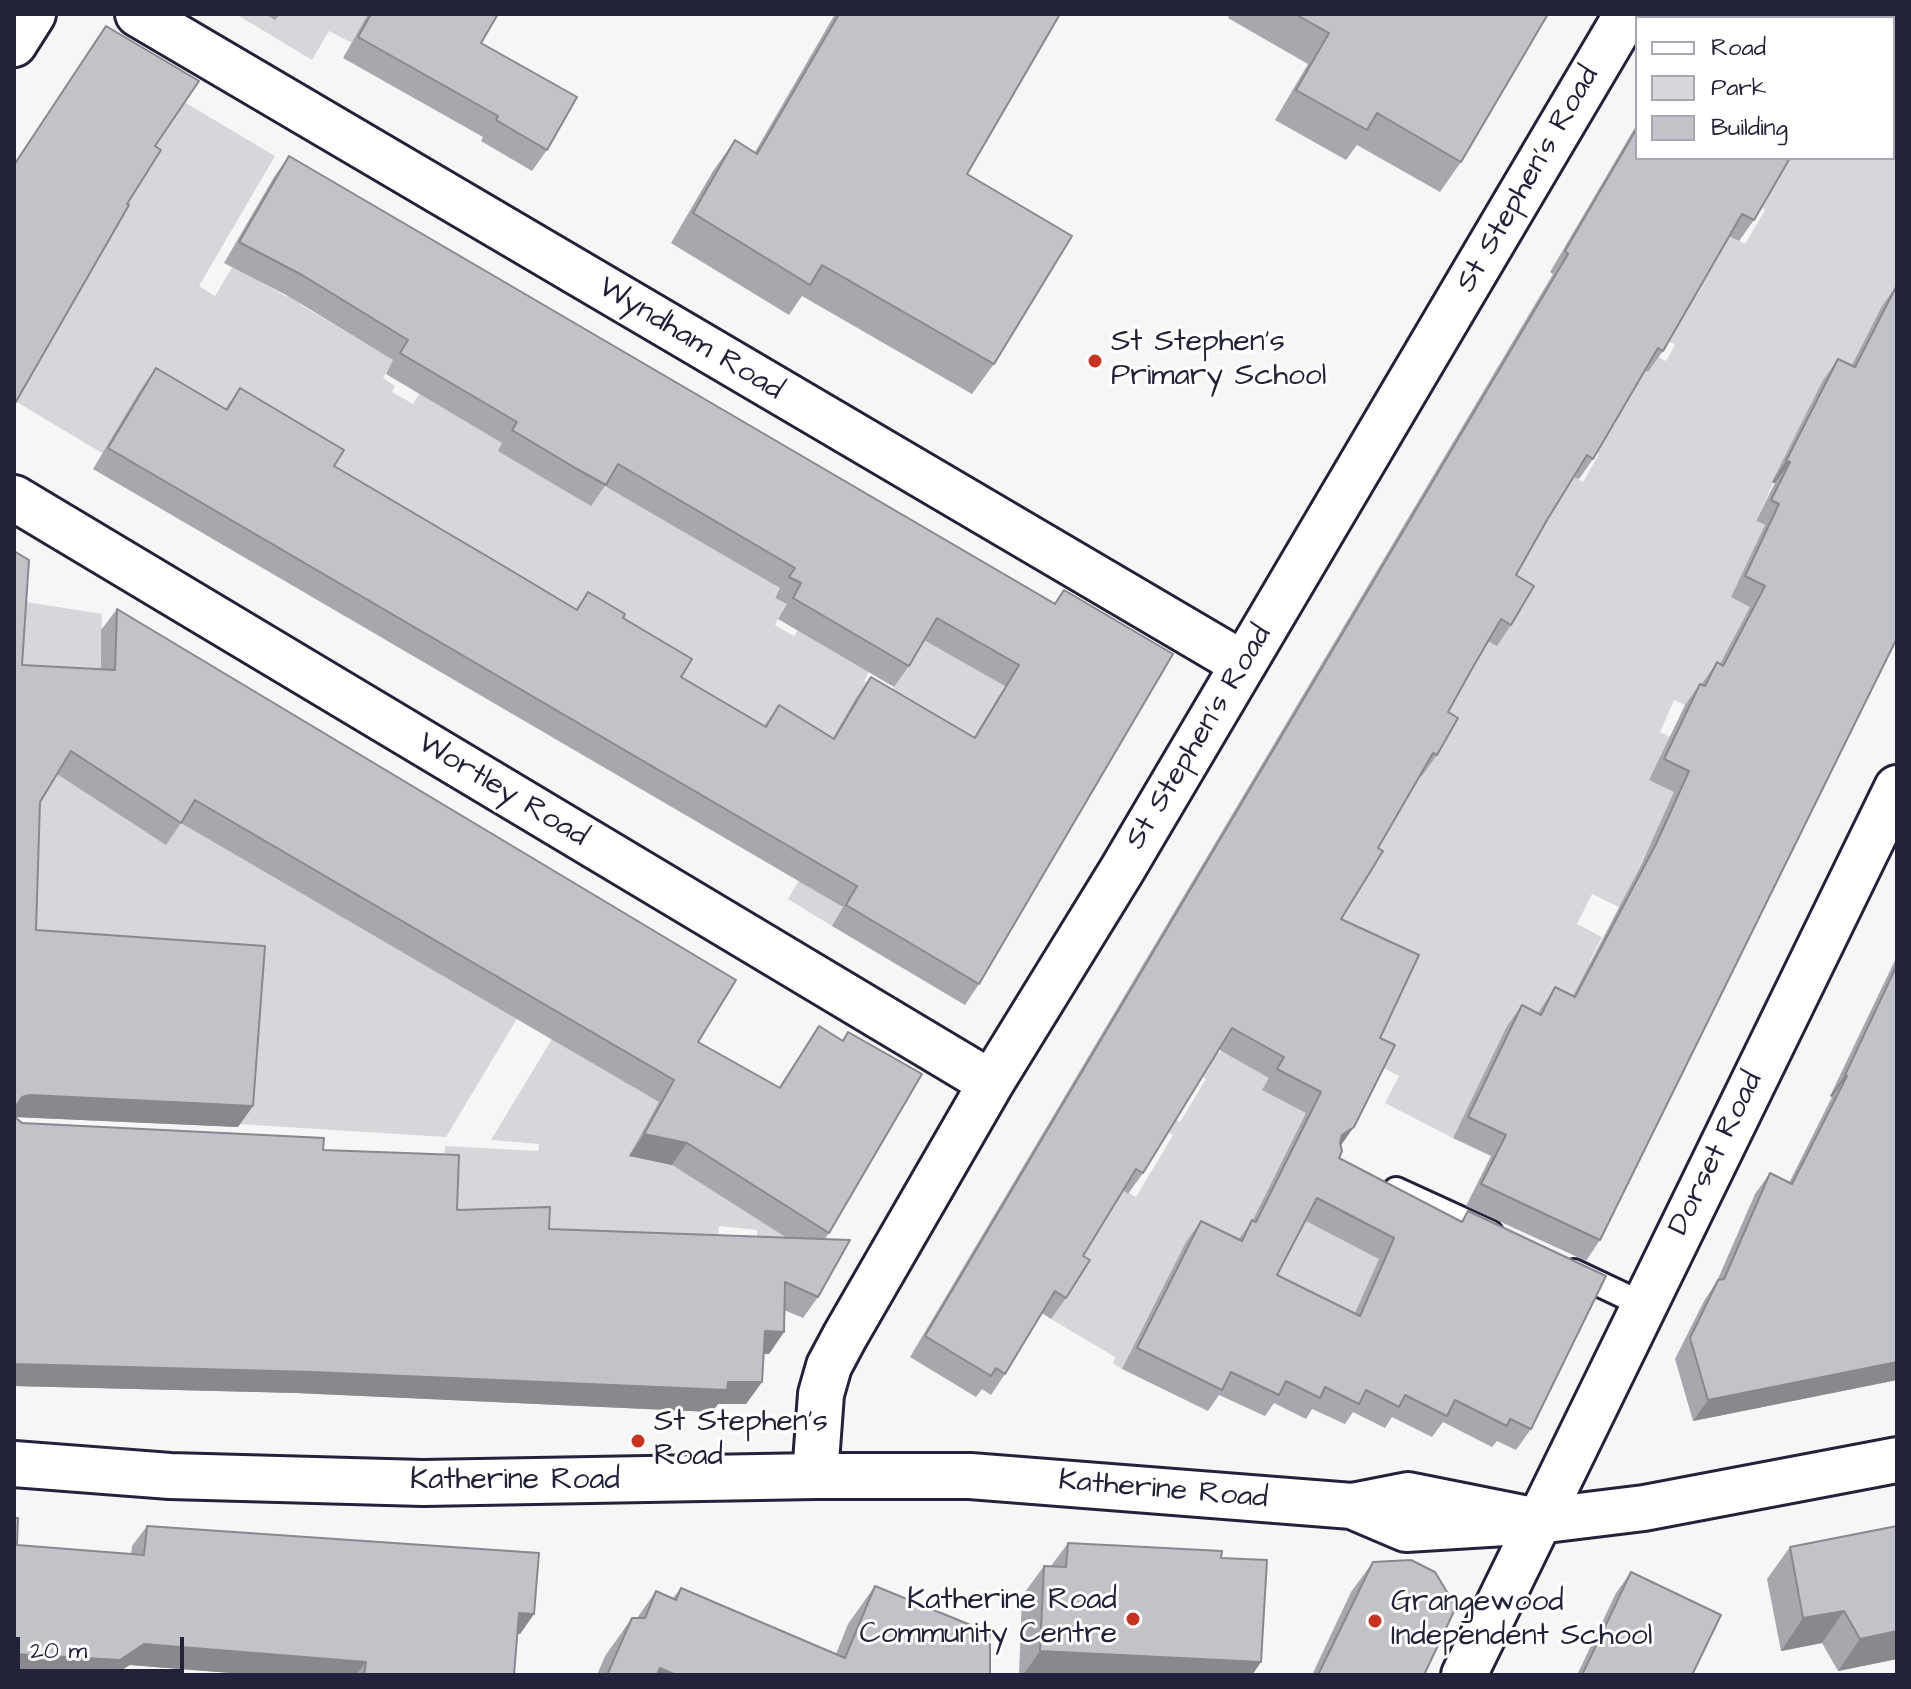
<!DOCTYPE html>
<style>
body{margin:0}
#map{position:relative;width:1911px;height:1689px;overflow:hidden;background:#f6f6f7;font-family:"Architects Daughter",sans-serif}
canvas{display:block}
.frame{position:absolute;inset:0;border:16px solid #22223b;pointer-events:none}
.legend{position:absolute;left:1635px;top:16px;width:260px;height:144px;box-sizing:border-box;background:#fff;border:2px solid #a7a7b1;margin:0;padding:10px 14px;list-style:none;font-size:24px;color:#22223b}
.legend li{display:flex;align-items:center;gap:16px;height:40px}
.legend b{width:40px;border:2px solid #a7a7b1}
.scale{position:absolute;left:16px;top:1637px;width:168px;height:36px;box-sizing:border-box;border:4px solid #22223b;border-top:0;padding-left:10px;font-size:24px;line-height:28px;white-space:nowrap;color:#22223b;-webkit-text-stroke:6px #fff;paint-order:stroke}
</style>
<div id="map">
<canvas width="1911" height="1689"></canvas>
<div class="frame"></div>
<ul class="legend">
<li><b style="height:10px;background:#fff"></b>Road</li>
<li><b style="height:22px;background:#d7d7db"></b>Park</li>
<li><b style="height:22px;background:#c2c2c9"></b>Building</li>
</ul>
<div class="scale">20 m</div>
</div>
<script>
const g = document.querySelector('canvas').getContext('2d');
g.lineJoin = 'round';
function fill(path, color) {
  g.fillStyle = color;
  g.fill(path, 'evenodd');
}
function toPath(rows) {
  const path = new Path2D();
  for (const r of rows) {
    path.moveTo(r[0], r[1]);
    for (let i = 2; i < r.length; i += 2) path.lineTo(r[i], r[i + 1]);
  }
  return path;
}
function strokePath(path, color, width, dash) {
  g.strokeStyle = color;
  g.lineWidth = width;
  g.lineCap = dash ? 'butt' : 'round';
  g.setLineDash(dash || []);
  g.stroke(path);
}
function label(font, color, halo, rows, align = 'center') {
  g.font = font + ' "Architects Daughter",sans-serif';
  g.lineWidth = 6;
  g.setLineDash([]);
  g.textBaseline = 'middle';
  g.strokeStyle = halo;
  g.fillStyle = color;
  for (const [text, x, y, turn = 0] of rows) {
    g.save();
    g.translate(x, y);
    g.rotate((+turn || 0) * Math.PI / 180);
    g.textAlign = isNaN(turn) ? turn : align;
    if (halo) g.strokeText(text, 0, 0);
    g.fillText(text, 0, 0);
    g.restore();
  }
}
fill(toPath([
 [236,14,369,14,352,43,329,31,312,60],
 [1821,14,1897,14,1897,359,1823,380,1809,408,1823,416,1790,447,1756,521,1783,534,1772,617,1702,684,1690,707,1674,700,1660,732,1745,774,1686,797,1652,841,1627,892,1670,932,1592,894,1577,924,1602,937,1589,963,1640,988,1527,1036,1490,1063,1453,1138,1385,1103,1399,1076,1366,1059,1307,1114,1264,1198,1510,1280,1122,1369,1113,1363,1115,1357,1051,1319,1075,1281,1102,1178,1136,1197,1173,1135,1133,1110,1140,1098,1180,1122,1206,1079,1167,1055,1182,1031,1220,1053,1236,1028,1380,702,1500,596,1571,475,1583,482,1599,454,1545,421,1643,369,1656,356,1666,361,1675,345,1667,340,1727,234,1745,244,1765,210,1760,206,1766,158,1893,158,1893,18,1828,18],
 [184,102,275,156,199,286,215,296,233,266,287,297,304,268,315,274,299,304,394,360,383,378,395,386,392,392,413,404,444,353,604,483,788,575,775,597,787,604,775,625,794,636,811,607,834,652,869,672,864,681,889,695,923,639,1018,663,991,709,1037,736,832,926,788,899,834,821,737,771,227,406,212,431,102,453,15,401,138,166],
 [14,600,102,614,100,698,208,774,270,875,323,906,351,858,344,918,395,947,545,972,446,1137,238,1124,14,933],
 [552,1039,649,1096,666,1090,634,1147,634,1157,672,1165,797,1244,758,1299,757,1230,719,1226,716,1257,442,1218,445,1146,538,1151,539,1144,491,1140]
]), '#d7d7db');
const lane = toPath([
 [1396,1190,1490,1233],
 [1574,1272,1644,1305]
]);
const street = toPath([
 [138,14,1243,664],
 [14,498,991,1083],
 [815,1476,821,1394,829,1366,845,1336,991,1083,1122,870,1627,14],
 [1464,1675,1897,788]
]);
const secondary = toPath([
 [14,44,33,14],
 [14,1464,170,1476,423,1483,815,1476,970,1476,1352,1506,1408,1495,1538,1521],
 [1352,1506,1406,1529,1538,1521,1644,1508,1897,1460]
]);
strokePath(lane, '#22223b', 30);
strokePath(street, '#22223b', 50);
strokePath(secondary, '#22223b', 50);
strokePath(lane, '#fff', 24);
strokePath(street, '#fff', 44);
strokePath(secondary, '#fff', 44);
fill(toPath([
 [265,14,280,14,275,20],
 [368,14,498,14,481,43,547,150,532,171,481,141,483,137,343,58],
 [835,14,1060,14,967,174,994,364,972,394,802,296,789,315,671,243,713,171,735,140,755,152],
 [1230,14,1548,14,1461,162,1440,192,1357,145,1346,160,1275,120,1308,64,1228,18],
 [1637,124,1637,158,1754,220,1739,241,1729,236,1663,351,1648,372,1645,370,1593,459,1579,479,1573,477,1547,520,1516,575,1511,625,1497,646,1488,641,1448,712,1437,755,1422,776,1421,775,1378,848,1341,919,1380,1038,1341,1146,1339,1158,1461,1222,1468,1211,1531,1429,1516,1450,1497,1441,1492,1447,1443,1422,1432,1437,1392,1417,1385,1428,1353,1412,1345,1424,1312,1409,1306,1419,1274,1403,1265,1416,1219,1395,1208,1411,1122,1369,1186,1242,1201,1221,1238,1240,1253,1220,1306,1113,1262,1090,1269,1078,1218,1049,1143,1173,1128,1194,1123,1190,1083,1256,1066,1298,1051,1319,1042,1313,1005,1374,991,1395,982,1389,976,1397,910,1357,1553,274,1550,272],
 [1306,1221,1379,1259,1355,1313,1277,1275],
 [289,156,1055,603,1064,590,979,984,965,1005,832,926,843,907,93,469,141,389,156,368,225,409,240,388,334,466,576,609,588,592,623,618,681,677,764,726,779,705,833,738,856,698,871,677,974,737,1005,686,924,640,909,666,894,687,778,619,787,604,775,598,780,588,605,486,591,506,562,489,498,451,502,443,386,374,393,360,288,296,224,263,274,177],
 [1897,285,1600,1240,1586,1261,1466,1206,1491,1156,1453,1138,1507,1026,1522,1005,1538,1013,1555,987,1573,996,1641,865,1674,792,1649,780,1685,705,1700,684,1701,685,1717,662,1720,664,1750,607,1731,597,1765,525,1756,521,1775,483,1772,482,1823,380,1838,359,1852,365,1882,306],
 [14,551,22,665,101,669,101,630,117,609,698,1042,779,1087,819,1026,829,1233,825,1239,818,1297,803,1318,784,1310,784,1332,769,1354,764,1354,762,1382,746,1404,718,1404,712,1412,297,1393,14,1386],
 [57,774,166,845,181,823,659,1102,629,1156,672,1165,787,1238,549,1229,457,1210,323,1150,22,1123,16,1117,238,1127,36,930,40,802],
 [1897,956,1897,1380,1693,1421,1675,1359,1704,1301,1717,1281,1755,1194,1770,1173,1789,1183,1832,1097,1830,1096],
 [147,1526,534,1614,520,1634,517,1634,514,1675,256,1675,130,1665,17,1545,131,1554,132,1546],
 [1897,1526,1897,1659,1838,1671,1822,1643,1781,1651,1767,1579,1790,1547],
 [1068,1543,1221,1558,1261,1662,1252,1675,1019,1675,1022,1596,1044,1566,1051,1566],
 [1373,1562,1424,1675,1312,1675,1351,1592],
 [1631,1572,1692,1675,1577,1675,1616,1593],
 [875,1586,989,1640,987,1642,990,1675,597,1675,605,1656,632,1618,637,1618,656,1591,673,1598,681,1588,836,1654,848,1624]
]), '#a7a7ad');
fill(toPath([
 [1786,461,1790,462,1775,483,1772,482],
 [1845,1075,1847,1076,1832,1097,1830,1096],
 [30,1095,253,1106,238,1127,14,1117,14,1108,22,1097],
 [1354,1127,1339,1148,1342,1135],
 [644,1134,687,1143,672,1165,629,1156],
 [765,1331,784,1332,769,1354,750,1352],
 [1897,1362,1897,1380,1693,1421,1708,1400],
 [14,1364,728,1382,762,1382,746,1404,718,1404,712,1412,297,1393,14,1386],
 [1844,1611,1822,1643,1781,1651,1803,1618],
 [519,1613,534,1614,520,1634,504,1634],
 [1897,1631,1897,1659,1838,1671,1860,1639],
 [144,1644,366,1662,356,1675,256,1675,130,1665,114,1675,14,1675,14,1654],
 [1040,1651,1261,1662,1252,1675,1023,1675],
 [660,1668,676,1675,655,1675]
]), '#88888d');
const building = toPath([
 [371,14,498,14,481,43,577,97,547,150,496,120,498,116,358,37,371,14],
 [839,14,1060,14,967,174,1072,236,994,364,822,265,810,285,693,213,735,140,757,154,839,14],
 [1295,14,1548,14,1461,162,1377,113,1367,130,1296,90,1329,33,1295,14],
 [1710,14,1841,14,1839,18,1707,18,1710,14],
 [106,26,199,81,155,146,161,150,127,204,129,205,14,405,14,165,106,26],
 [1637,128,1637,158,1790,158,1754,220,1742,214,1663,351,1658,348,1593,459,1587,455,1547,520,1516,575,1534,586,1511,625,1501,619,1473,667,1448,712,1458,718,1437,755,1433,753,1378,848,1383,851,1341,919,1419,955,1380,1038,1395,1045,1354,1127,1342,1135,1340,1143,1342,1151,1339,1158,1462,1222,1468,1211,1606,1276,1531,1429,1510,1419,1507,1426,1455,1400,1447,1416,1405,1395,1399,1407,1366,1390,1359,1404,1325,1387,1320,1398,1286,1381,1279,1395,1231,1372,1222,1390,1137,1348,1201,1221,1242,1241,1252,1220,1256,1222,1321,1092,1277,1069,1284,1057,1232,1028,1143,1173,1136,1169,1083,1256,1090,1260,1066,1298,1055,1291,1005,1374,996,1368,991,1376,925,1336,1568,254,1565,251,1637,128],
 [1317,1198,1394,1238,1360,1316,1277,1275,1317,1198],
 [289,156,1055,604,1064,590,1173,654,979,984,846,905,857,886,108,448,156,368,227,410,240,388,344,450,334,466,507,568,577,610,588,592,625,614,623,618,692,659,681,677,766,727,779,705,834,739,871,677,975,738,1019,665,937,618,909,666,793,598,801,583,789,577,795,568,618,464,606,485,577,469,512,430,517,422,400,353,408,340,302,275,239,242,289,156],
 [1897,285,1897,638,1600,1240,1481,1184,1506,1135,1468,1117,1522,1005,1541,1015,1555,987,1575,997,1656,844,1689,771,1664,759,1700,684,1705,686,1717,662,1723,666,1765,586,1745,576,1779,504,1771,500,1790,462,1786,461,1838,359,1855,367,1897,285],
 [14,551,29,560,22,665,115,670,117,609,736,980,698,1042,780,1088,819,1026,843,1041,848,1032,922,1074,829,1233,687,1143,644,1134,674,1080,195,800,181,823,71,751,40,802,36,930,265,946,253,1106,30,1095,22,1097,14,1109,16,1118,22,1123,324,1138,323,1150,459,1155,457,1210,550,1207,549,1229,850,1240,818,1297,785,1282,784,1332,765,1331,762,1382,728,1382,727,1390,313,1372,14,1364,14,551],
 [1897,965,1897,1362,1708,1400,1690,1338,1718,1280,1724,1279,1770,1173,1792,1184,1847,1076,1845,1075,1897,965],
 [14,1518,18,1518,17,1545,144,1555,147,1526,539,1553,534,1614,519,1613,514,1675,364,1675,366,1662,144,1644,120,1660,14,1654,14,1518],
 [1897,1526,1897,1631,1860,1639,1844,1611,1803,1618,1790,1547,1897,1526],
 [1068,1543,1222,1551,1221,1558,1267,1560,1261,1662,1040,1651,1044,1566,1066,1567,1068,1543],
 [1411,1560,1435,1572,1456,1607,1424,1675,1318,1675,1373,1562,1411,1560],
 [1631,1572,1721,1615,1692,1675,1582,1675,1631,1572],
 [875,1586,990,1633,989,1640,981,1639,990,1644,990,1675,676,1675,660,1668,657,1675,607,1675,632,1618,645,1618,656,1591,676,1600,681,1588,845,1658,875,1586]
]);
fill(building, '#c2c2c9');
strokePath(building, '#88888d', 2);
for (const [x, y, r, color] of [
 [1095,361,8,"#c8321e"],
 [638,1441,8,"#c8321e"],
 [1133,1619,8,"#c8321e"],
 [1375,1621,8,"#c8321e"]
]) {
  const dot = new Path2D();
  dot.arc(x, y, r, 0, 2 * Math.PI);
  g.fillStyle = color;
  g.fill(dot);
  strokePath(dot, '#fff', 3);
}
label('30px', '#22223b', '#fff', [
 ["St Stephen's Road",1529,180,-60],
 ["Wyndham Road",690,340,31],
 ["St Stephen's Road",1200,738,-59],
 ["Wortley Road",502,791,31],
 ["Dorset Road",1717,1154,-64],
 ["Katherine Road",515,1482],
 ["Katherine Road",1163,1491,5]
]);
label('30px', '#22223b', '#fff', [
 ["St Stephen's",1111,344],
 ["Primary School",1111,378],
 ["St Stephen's",654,1424],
 ["Road",654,1458],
 ["Katherine Road",1117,1602,"right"],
 ["Community Centre",1117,1636,"right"],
 ["Grangewood",1391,1604],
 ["Independent School",1391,1638]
], 'left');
</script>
